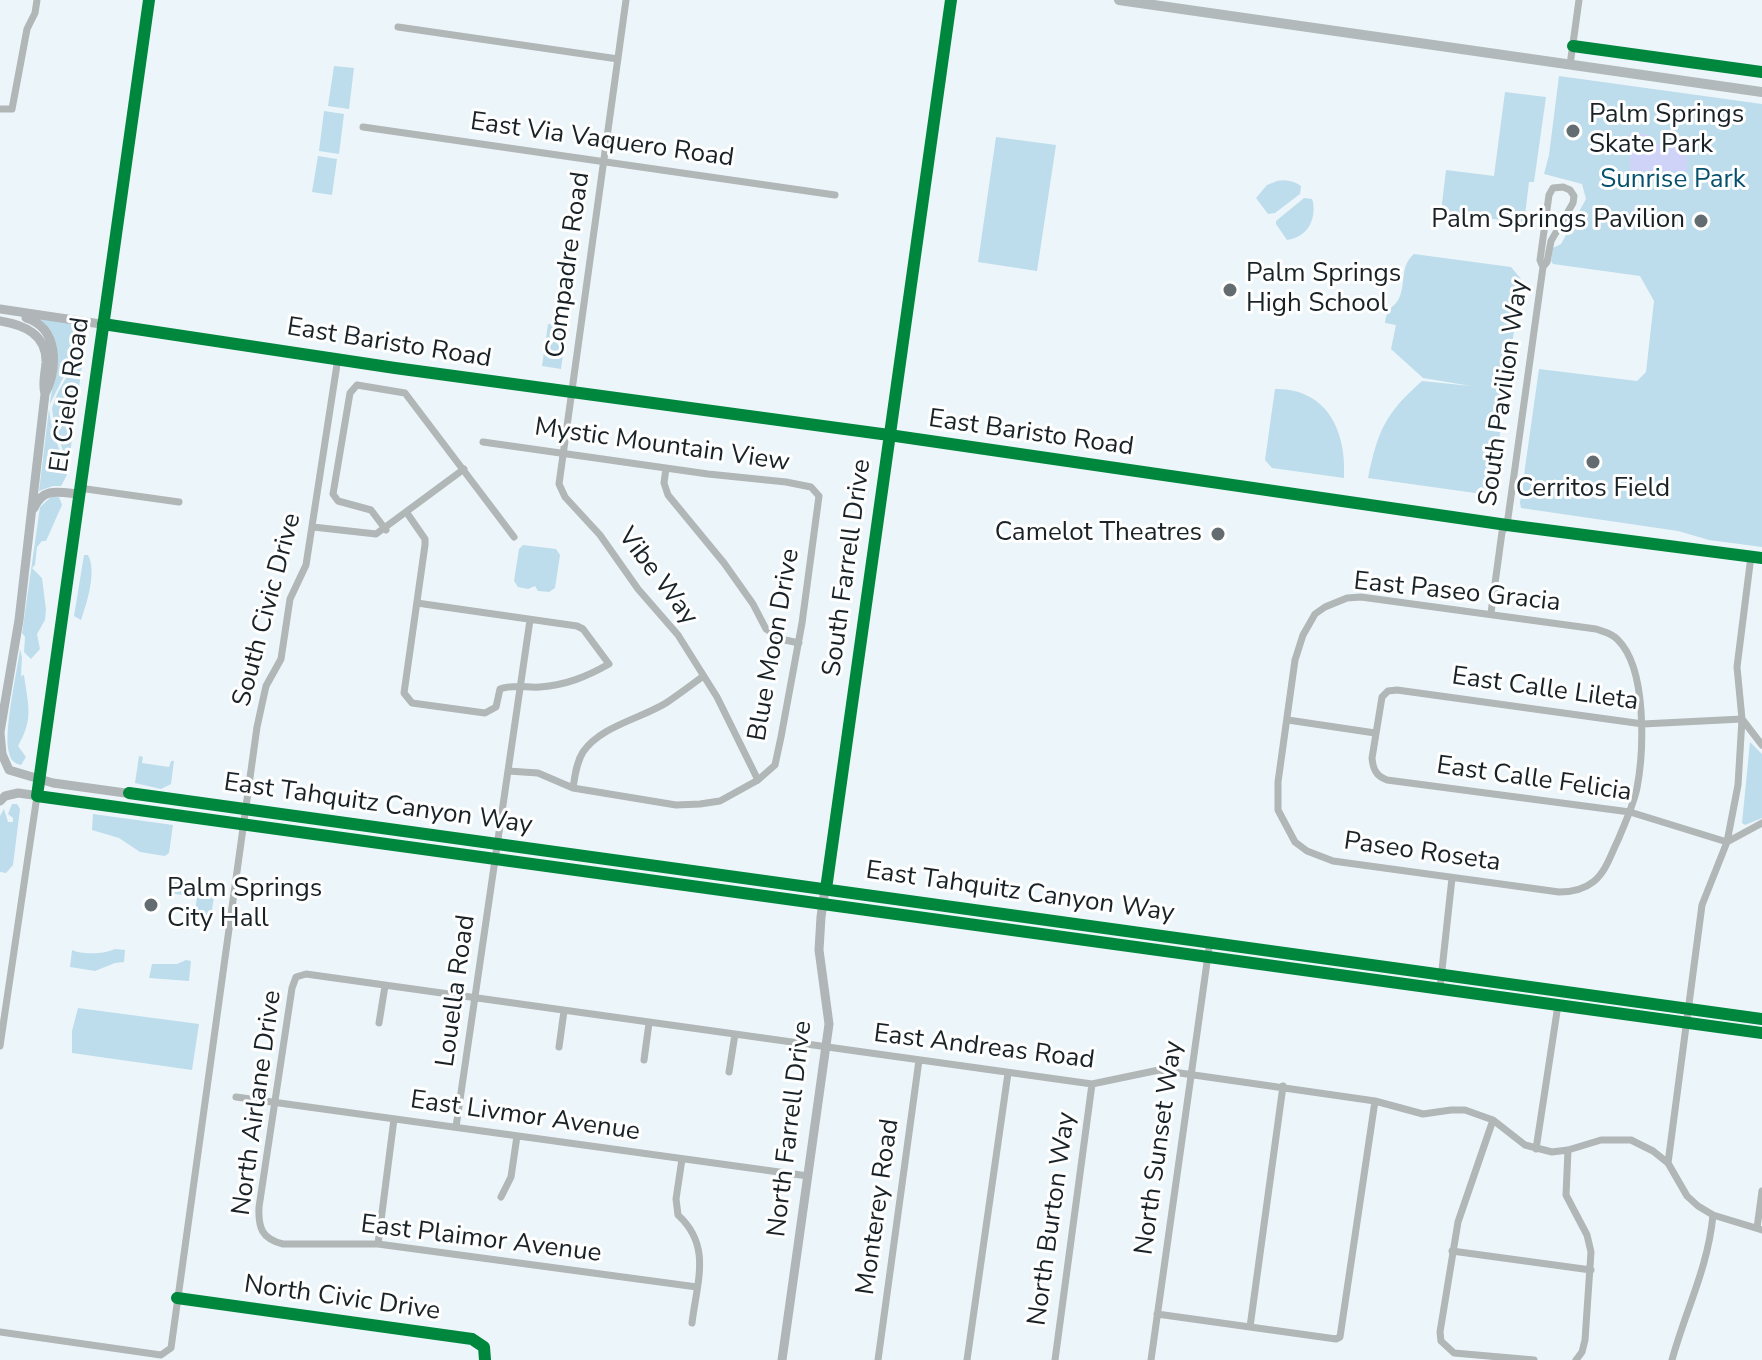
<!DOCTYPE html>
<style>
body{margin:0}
canvas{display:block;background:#ecf5f9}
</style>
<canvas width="1762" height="1360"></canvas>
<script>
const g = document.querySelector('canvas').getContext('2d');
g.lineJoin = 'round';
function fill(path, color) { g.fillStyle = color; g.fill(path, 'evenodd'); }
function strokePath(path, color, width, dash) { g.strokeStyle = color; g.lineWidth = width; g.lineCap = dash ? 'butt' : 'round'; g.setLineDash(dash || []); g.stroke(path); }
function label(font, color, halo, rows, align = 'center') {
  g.font = font + ' "Nunito Sans",sans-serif'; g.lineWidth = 6; g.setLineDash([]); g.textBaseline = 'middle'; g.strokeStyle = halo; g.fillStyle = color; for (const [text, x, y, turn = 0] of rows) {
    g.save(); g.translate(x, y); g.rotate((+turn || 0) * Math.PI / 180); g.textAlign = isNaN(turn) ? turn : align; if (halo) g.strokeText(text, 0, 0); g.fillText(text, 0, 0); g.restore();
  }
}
fill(new Path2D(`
 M334 66 354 68 349 109 328 106Z
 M1559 76 1762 104V547L1709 540 1678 531 1521 508 1520 503 1539 369 1637 381 1646 372 1654 301 1640 276 1553 264 1551 261 1553 248 1561 244 1586 199 1582 184 1544 174 1549 155Z
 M1505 92 1546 97 1534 182H1529L1524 223 1441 212 1446 170 1494 176Z
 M324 111 344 114 339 154 319 151Z
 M996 137 1056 145 1037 271 978 262Z
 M318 156 337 159 332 195 312 192Z
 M1277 181C1286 179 1294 181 1301 186L1300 194 1275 213 1268 214 1256 198 1267 185Z
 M1304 198 1312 199 1313 202C1316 221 1307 237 1287 240L1276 224V221Z
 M1414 254 1511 267 1521 279 1493 485 1482 494 1368 478C1378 430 1385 414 1422 381L1471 386 1423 378 1391 349 1396 325 1385 323C1387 305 1395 309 1400 296 1406 280 1400 266 1414 254Z
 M34 317 81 324 86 332 50 404C54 374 67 335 34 317Z
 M548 324 567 326 561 369 542 366Z
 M84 351 69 461H67L54 426 52 408 58 392 78 357Z
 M1275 389C1328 388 1347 433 1344 478L1272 468 1265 460Z
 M49 409 51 423 67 475 61 486H53L39 491Z
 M52 496 59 497 62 505 46 541H42L37 547 35 565 32 568 42 578 46 610 45 620 37 634 40 649 31 659 24 652 25 637 22 633 40 507Z
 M523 545 556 549 560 555 555 588 549 592 538 591 535 586 528 589 518 587 514 581 519 549Z
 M84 555H88C97 571 87 603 81 620L74 616Z
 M20 649 22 657 21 676 24 675C28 706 34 718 18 746L26 757 21 765C14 763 11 761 9 753 3 734 17 672 20 649Z
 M1750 742 1762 754V818L1745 825 1742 823Z
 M139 756 143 757 142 763 169 767 171 761H174L171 784 161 789 135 783Z
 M12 804H17L20 809 13 865 6 873 0 872V816L4 809 8 822H13V818L8 814Z
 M93 814 173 825 169 853 165 856 140 852 119 838 92 830Z
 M180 879 216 884 211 916 195 913 197 897 168 893 169 882H179Z
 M115 949 125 950 124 962 115 963 95 971 70 967 72 950C82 955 105 954 115 949Z
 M186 960 191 961 189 981 149 978 152 964H177Z
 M78 1008 199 1024 192 1070 72 1053V1031Z`), '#beddec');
fill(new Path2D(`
 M1630 134H1647V144H1687V171H1630Z`), '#cfd3f8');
strokePath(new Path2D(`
 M626 0 559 484 565 497 600 535 638 589 678 635 717 697 758 780
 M398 27 618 59
 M1573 46 1762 72
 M1570 65 1579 0
 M0 109H12L27 29 35 13 37 0
 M363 127 835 195
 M483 442 708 474 786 482 811 487 819 496 802 623 781 737 775 765 758 780 720 801 700 804 676 805 573 788 538 773 508 771
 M666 468 664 483 668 495 724 563 753 604 766 629 785 640 799 643
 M79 488 179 502
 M407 513 425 539V545L404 693 412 703 485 713 496 707 500 689C513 684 527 688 540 687 566 685 586 677 609 664L583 629 577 626 417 603
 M313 527 376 534 464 469
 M386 530 371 510 338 501 333 494 350 393 357 385 405 393 514 537
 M1361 597 1596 629C1604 632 1612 633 1618 640 1647 669 1644 750 1637 788 1633 806 1625 823 1618 840 1611 854 1606 872 1593 882 1583 890 1571 892 1559 892L1333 861 1307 851 1295 842 1278 810V782L1295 660 1303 635 1315 614 1325 607 1347 598Z
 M1491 613 1502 532 1507 525 1543 267 1547 262 1551 241 1573 203 1574 196 1570 190 1563 187 1553 188 1549 195 1540 260 1543 267
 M1288 720 1375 733
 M1762 745 1742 719 1643 724 1397 690 1388 691 1382 697 1372 758C1373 769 1376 776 1387 780L1630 812 1727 842 1762 823
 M573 788C575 776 576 763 583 752 601 726 640 719 666 703 678 695 690 686 702 677
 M1440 988 1452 878
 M379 1023 385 986
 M0 1046 37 796
 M559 1047 564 1011
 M644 1060 649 1023
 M729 1072 735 1034
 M236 1097 808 1176
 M1493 1120 1458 1222 1440 1332 1441 1341 1454 1353 1534 1360
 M456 1127 530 620
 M1536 1149 1558 1005
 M1568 1150 1566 1195 1587 1235 1591 1252 1585 1340 1582 1352 1576 1360
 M682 1159 676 1199 678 1215C712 1246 697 1281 692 1323
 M1668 1163 1702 905 1727 842 1738 785 1742 719 1737 667 1751 556
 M501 1197 511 1177 517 1136
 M1757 1228 1762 1191
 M378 1244 394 1119
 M1452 1251 1591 1270
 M697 1287 378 1244H283C262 1239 258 1228 259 1207L292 988 296 977 306 974 1092 1084 1159 1070 1375 1101 1423 1114 1451 1110H1465L1493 1120 1525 1145 1552 1152 1568 1150 1601 1140H1631L1653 1151 1668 1163 1687 1196 1698 1206 1713 1215 1762 1230
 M177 1298 472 1339 484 1347 485 1360
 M1157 1314 1336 1339 1340 1337 1375 1101
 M1250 1327 1283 1086
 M0 1332 161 1355 171 1348 257 727 266 686 281 659 290 599 306 565 338 358
 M878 1360 919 1060
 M967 1360 1008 1073
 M1055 1360 1092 1084
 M1151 1360 1210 941
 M1672 1360C1686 1309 1708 1268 1713 1215`), '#b1b6b7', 7);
strokePath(new Path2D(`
 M0 309 395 368 889 435 1507 525 1762 558
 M0 321C24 325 47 334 46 363 45 375 42 383 45 394
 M34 508C43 487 59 492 78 494
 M0 732 19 620 45 394C58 368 59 328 26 318
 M0 733 2 754 9 770 53 783 1762 1019
 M37 796 149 0
 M0 801 5 796 18 793 1762 1033
 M782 1360 829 1024 819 950 821 917 951 0`), '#b0b5b7', 9);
strokePath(new Path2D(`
 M1119 0 1762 92`), '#b1b9bb', 10);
strokePath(new Path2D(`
 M149 0 37 796 1762 1033
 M1573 46 1762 72
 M103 324 395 368 889 435 1507 525 1762 558
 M129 793 1762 1019
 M826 889 951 0
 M177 1298 472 1339 484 1347 485 1360`), '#00873e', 12);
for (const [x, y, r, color] of [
 [1573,131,8,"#636c70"],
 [1701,221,8,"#636c70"],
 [1230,290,8,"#636c70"],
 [1593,462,8,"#636c70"],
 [1218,534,8,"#636c70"],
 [151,905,8,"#636c70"]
]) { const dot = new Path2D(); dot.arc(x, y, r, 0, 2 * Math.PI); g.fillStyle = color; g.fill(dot); strokePath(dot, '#fff', 3); }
label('26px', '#192227', '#fff', [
 ["Palm Springs",1589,116],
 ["Skate Park",1589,146],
 ["Palm Springs Pavilion",1685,221,"right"],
 ["Palm Springs",1246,275],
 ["High School",1246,305],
 ["Cerritos Field",1593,490,"center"],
 ["Camelot Theatres",1202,534,"right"],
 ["Palm Springs",167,890],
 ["City Hall",167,920]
], 'left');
label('26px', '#192227', '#fff', [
 ["East Via Vaquero Road",602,141,8],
 ["Compadre Road",569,265,-82],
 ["East Baristo Road",389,344,9],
 ["South Pavilion Way",1505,393,-82],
 ["El Cielo Road",71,395,-82],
 ["East Baristo Road",1031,434,8],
 ["Mystic Mountain View",662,446,8],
 ["South Farrell Drive",848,568,-82],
 ["Vibe Way",657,577,53],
 ["East Paseo Gracia",1457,593,6],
 ["South Civic Drive",268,610,-75],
 ["Blue Moon Drive",775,645,-80],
 ["East Calle Lileta",1545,690,8],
 ["East Calle Felicia",1534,780,8],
 ["East Tahquitz Canyon Way",378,805,8],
 ["Paseo Roseta",1422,853,8],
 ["East Tahquitz Canyon Way",1020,893,8],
 ["Louella Road",457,991,-82],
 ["East Andreas Road",984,1048,7],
 ["North Airlane Drive",258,1103,-82],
 ["East Livmor Avenue",525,1117,8],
 ["North Farrell Drive",791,1129,-83],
 ["North Sunset Way",1160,1148,-82],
 ["Monterey Road",879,1207,-82],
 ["North Burton Way",1053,1219,-82],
 ["East Plaimor Avenue",481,1240,7],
 ["North Civic Drive",342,1299,8]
]);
label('26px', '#05516d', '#fff', [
 ["Sunrise Park",1673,181]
]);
</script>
